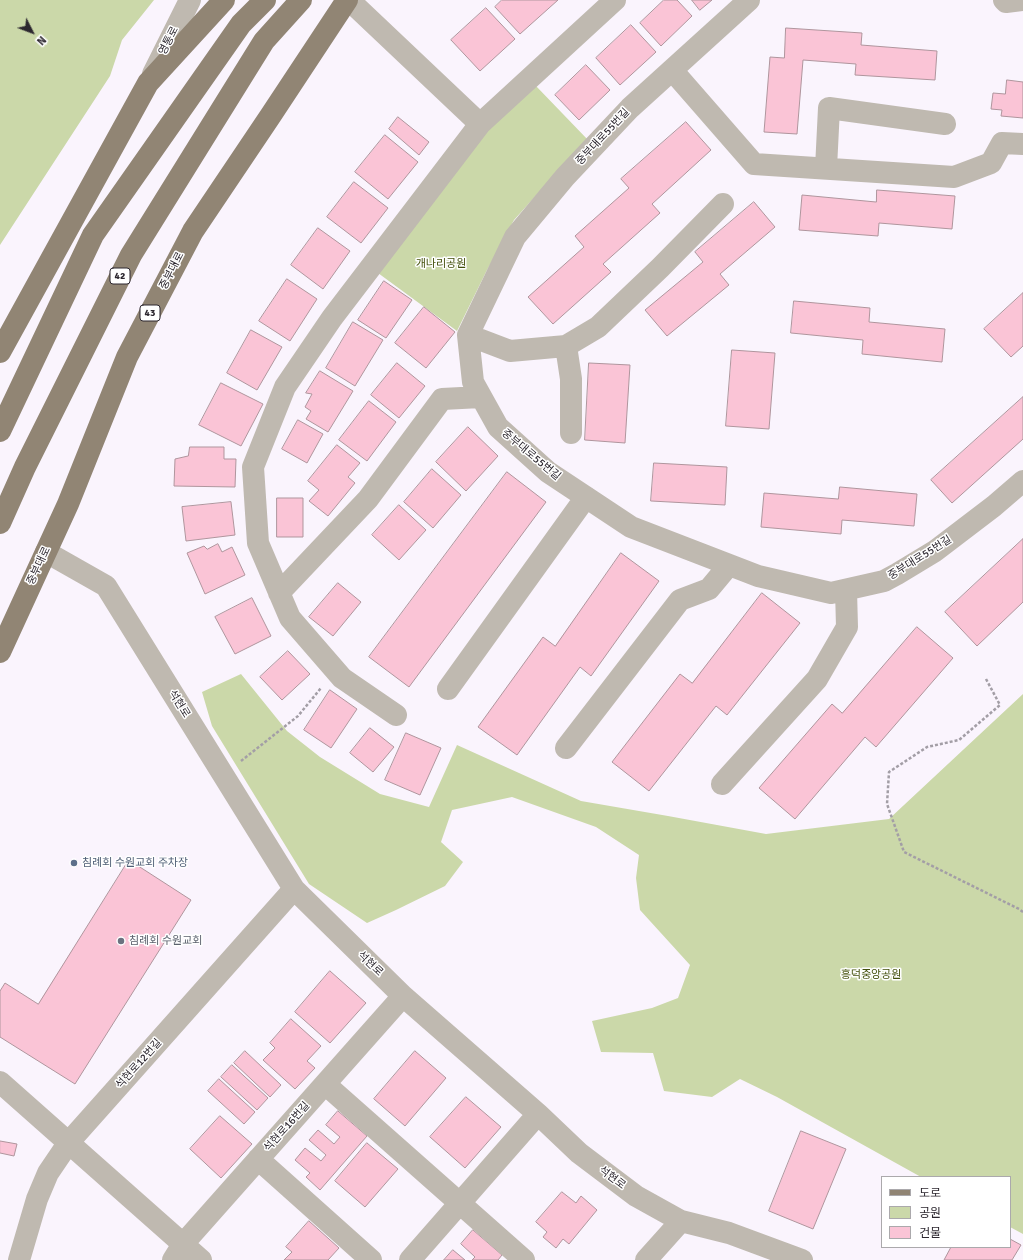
<!DOCTYPE html>
<meta charset="utf-8">
<style>
body{margin:0}
#map{position:relative;width:1023px;height:1260px;overflow:hidden;background:#faf4fd;font-family:Signika,"Noto Sans KR",sans-serif}
canvas{display:block}
.legend{position:absolute;left:881px;top:1176px;width:130px;height:72px;box-sizing:border-box;background:#fff;border:1px solid #aba9ac;margin:0;padding:5px 7px;list-style:none;font-size:12px;color:#2c272f}
.legend li{display:flex;align-items:center;gap:8px;height:20px}
.legend b{width:20px;border:1px solid #aba9ac}
.north{position:absolute;left:12px;top:12px;width:40px;height:40px;-webkit-text-stroke:3px #fff;paint-order:stroke;rotate:132deg;font-size:11px;font-weight:700;line-height:16px;text-align:center;color:#2c272f}
.north::after{content:'';display:block;margin:auto;width:14px;height:18px;background:#2c272f;clip-path:polygon(50% 0,100% 100%,50% 72%,0 100%)}
</style>
<div id="map">
<canvas width="1023" height="1260"></canvas>
<ul class="legend">
<li><b style="height:5px;background:#918574"></b>도로</li>
<li><b style="height:11px;background:#cbd8a9"></b>공원</li>
<li><b style="height:11px;background:#fac4d6"></b>건물</li>
</ul>
<div class="north">N</div>
</div>
<script>
const g = document.querySelector('canvas').getContext('2d');
g.lineJoin = 'round';
function fill(path, color) { g.fillStyle = color; g.fill(path, 'evenodd'); }
function strokePath(path, color, width, dash) { g.strokeStyle = color; g.lineWidth = width; g.lineCap = dash ? 'butt' : 'round'; g.setLineDash(dash || []); g.stroke(path); }
function label(font, color, halo, rows, align = 'center') {
  g.font = font + ' Signika,"Noto Sans KR",sans-serif'; g.lineWidth = 3; g.setLineDash([]); g.textBaseline = 'middle'; g.strokeStyle = halo; g.fillStyle = color; for (const [text, x, y, turn = 0] of rows) {
    g.save(); g.translate(x, y); g.rotate((+turn || 0) * Math.PI / 180); g.textAlign = isNaN(turn) ? turn : align; if (halo) g.strokeText(text, 0, 0); g.fillText(text, 0, 0); g.restore();
  }
}
fill(new Path2D(`
 M0 0H154L122 40 110 76 0 245Z
 M536 86 589 141 557 172 514 220 487 270 457 331 378 273 486 129Z
 M241 674 287 731 320 757 380 794 429 807 457 745 581 801 668 816 766 834 889 819 1023 694V1234L1010 1227V1177H921L777 1097 740 1079 712 1097 664 1091 653 1053 601 1052 592 1021 652 1008 678 998 690 965 640 910 636 878 639 855 596 827 512 797 452 810 441 842 463 862 445 886 396 910 367 923 309 884 212 726 202 692Z`), '#cbd8a9');
const building = new Path2D(`
 M502 0H558L520 34 495 7Z
 M664 0H677L692 16 661 46 640 23Z
 M692 0H712L700 10Z
 M486 8 515 39 480 71 451 40Z
 M631 25 656 52 620 85 596 58Z
 M786 28 862 33 861 45 937 51 935 80 855 75 856 64 803 60 797 134 764 132 770 57 784 58Z
 M586 65 610 90 579 120 555 95Z
 M1007 80 1023 82V118L1001 116 1002 110 991 109 993 93 1005 94Z
 M398 117 429 142 419 155 389 129Z
 M686 122 711 150 652 204 660 213 603 264 611 272 553 324 528 297 584 247 575 236 629 188 621 179Z
 M385 135 418 162 388 199 355 172Z
 M354 182 388 208 361 243 327 217Z
 M877 190 955 196 952 229 879 223 878 236 799 230 802 195 876 202Z
 M754 202 775 227 720 274 729 285 667 336 645 310 703 262 695 252Z
 M318 228 350 251 323 289 291 265Z
 M287 279 317 299 290 341 259 321Z
 M384 281 412 300 386 338 358 320Z
 M1023 293V346L1011 357 984 329Z
 M794 301 870 308 869 322 945 329 942 362 862 354 863 340 791 333Z
 M424 307 455 332 426 368 395 343Z
 M353 322 383 340 355 386 326 368Z
 M251 330 282 347 257 390 227 373Z
 M732 350 775 353 769 429 726 426Z
 M397 363 425 386 399 418 371 395Z
 M589 363 630 365 625 443 585 440Z
 M320 371 353 391 328 432 306 419 311 411 305 407 312 394 306 393Z
 M221 383 263 404 241 446 199 425Z
 M1023 397V439L952 503 931 480Z
 M369 401 396 422 367 461 339 440Z
 M298 420 323 434 307 463 282 449Z
 M468 427 498 456 466 491 436 462Z
 M337 445 360 463 348 477 355 483 328 516 309 501 319 490 308 481Z
 M190 447H224V459H236L235 487 174 486 175 459 188 456Z
 M654 463 727 467 725 505 651 501Z
 M432 469 461 495 433 528 404 502Z
 M507 472 546 502 409 687 369 657Z
 M840 487 917 494 914 526 842 520 841 534 761 527 764 493 838 499Z
 M277 498H303V537H277Z
 M231 502 235 535 186 541 182 507Z
 M399 505 426 530 399 560 372 535Z
 M1023 539V602L977 646 945 612Z
 M218 544 222 552 232 547 245 575 205 594 187 553 204 546 207 549Z
 M621 553 659 581 591 676 580 667 517 755 478 727 543 637 555 646Z
 M338 583 361 602 333 636 309 617Z
 M762 593 800 623 727 715 716 706 649 791 612 762 680 674 692 683Z
 M252 598 271 636 235 654 215 617Z
 M917 627 953 658 876 747 865 737 795 819 759 788 832 704 842 713Z
 M288 651 310 674 282 700 260 677Z
 M330 690 357 709 331 748 304 730Z
 M370 728 394 747 373 772 350 753Z
 M406 733 441 748 420 795 385 780Z
 M129 860 191 900 75 1084 0 1037V991L5 983 38 1004Z
 M330 971 366 1003 330 1043 295 1012Z
 M291 1019 321 1046 307 1061 315 1068 295 1089 263 1060 275 1048 270 1043Z
 M245 1051 281 1085 270 1097 234 1063Z
 M415 1051 446 1078 405 1126 374 1099Z
 M232 1065 268 1098 257 1110 221 1077Z
 M219 1079 255 1112 244 1124 208 1091Z
 M466 1097 501 1127 465 1168 430 1137Z
 M338 1111 367 1136 320 1190 306 1177 310 1173 295 1160 305 1148 321 1161 326 1155 309 1140 318 1130 334 1144 340 1137 326 1125Z
 M220 1116 252 1144 221 1178 190 1149Z
 M801 1131 846 1149 813 1229 769 1211Z
 M0 1141 17 1144 14 1156 0 1153Z
 M367 1143 398 1169 365 1207 335 1181Z
 M562 1192 576 1203 581 1196 597 1210 569 1244 563 1239 556 1248 543 1237 547 1232 536 1222Z
 M309 1221 339 1248 328 1260H284L292 1252 286 1247Z
 M473 1230 502 1255 498 1260H472L475 1257 461 1244Z
 M1010 1239 1021 1245 1012 1260H944L951 1247H1010Z
 M453 1250 465 1260H444Z`);
fill(building, '#fac4d6');
strokePath(building, '#af959d', 1);
strokePath(new Path2D(`
 M986 679 1000 705 959 740 927 747 889 772 887 804 904 852 1019 909 1023 912
 M241 761 298 716 321 688`), '#a39ea6', 2.5, [3, 2]);
strokePath(new Path2D(`
 M349 0 480 124
 M749 0 630 108 565 177 515 237 468 335 473 382 498 427 548 472 631 527 758 576 831 593 884 581 897 574 935 551 994 506 1023 481
 M1004 0 1006 2 1023 0
 M672 70 754 164 954 177 991 163 1002 143 1023 144
 M153 74 190 0
 M826 168 829 108 945 124
 M468 335 510 351 566 346 598 327 660 268 723 204
 M566 346 571 379V433
 M46 552 106 586 294 889 403 996 538 1114 579 1153 636 1196 681 1221 729 1233 802 1260
 M279 593 368 499 442 399 481 397
 M448 689 586 497
 M396 715 342 678 290 618 258 543 253 467 285 387 332 318 480 124 615 0
 M566 748 680 600 709 589 729 565
 M722 784 817 679 847 627 846 590
 M0 1082 201 1260
 M325 1084 524 1260
 M258 1159 371 1260
 M19 1260 37 1199 48 1173 69 1142 294 889
 M173 1260 183 1244 403 996
 M410 1260 538 1114
 M646 1260 681 1221`), '#bfb9b0', 22);
strokePath(new Path2D(`
 M0 352 148 83 224 0
 M0 431 93 235 241 24 265 0
 M0 523 25 467 131 255 264 41 301 0
 M0 652 68 504 127 357 193 231 271 115 347 0`), '#918574', 22);
for (const [x, y, r, color] of [
 [74,863,4,"#5c6f8a"],
 [121,941,4,"#6b7280"]
]) { const dot = new Path2D(); dot.arc(x, y, r, 0, 2 * Math.PI); g.fillStyle = color; g.fill(dot); strokePath(dot, '#fff', 1.5); }
for (const [x, y, w] of [
 [120,276,20],
 [150,313,20]
]) { const box = new Path2D(); box.roundRect(x - w / 2, y - 8, w, 16, 3); g.fillStyle = '#fff'; g.fill(box); strokePath(box, '#2c272f', 1); }
label('bold 10px', '#2c272f', null, [
 ["42",120,276],
 ["43",150,313]
]);
label('11px', '#2c272f', '#fff', [
 ["영통로",169,41,-63],
 ["중부대로55번길",603,137,-47],
 ["중부대로",172,271,-63],
 ["중부대로55번길",531,455,40],
 ["중부대로55번길",920,558,-32],
 ["중부대로",39,566,-65],
 ["석현로",179,704,58],
 ["석현로",370,964,44],
 ["석현로12번길",139,1064,-48],
 ["석현로16번길",287,1127,-48],
 ["석현로",612,1178,37]
]);
label('11px', '#43500b', '#fff', [
 ["개나리공원",441,264],
 ["흥덕중앙공원",871,975]
]);
label('11px', '#4e5e75', '#fff', [
 ["침례회 수원교회 주차장",82,863]
], 'left');
label('11px', '#5b616d', '#fff', [
 ["침례회 수원교회",129,941]
], 'left');
</script>
